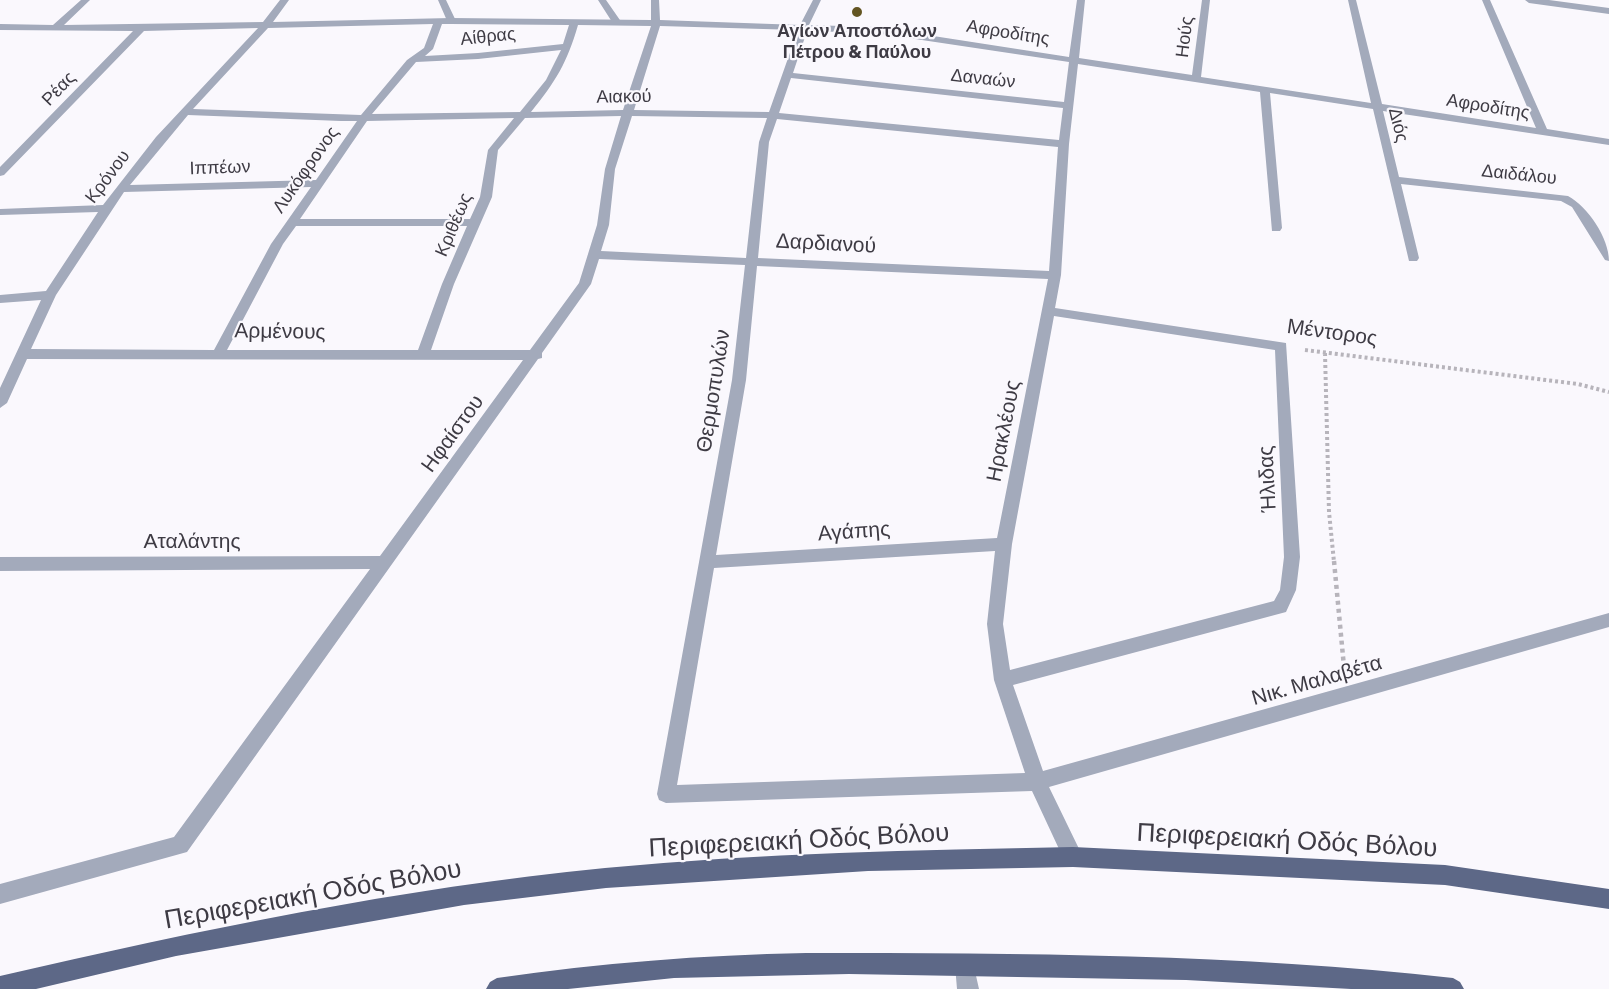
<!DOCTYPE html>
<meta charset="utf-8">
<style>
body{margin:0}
canvas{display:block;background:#faf8fd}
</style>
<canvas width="1609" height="989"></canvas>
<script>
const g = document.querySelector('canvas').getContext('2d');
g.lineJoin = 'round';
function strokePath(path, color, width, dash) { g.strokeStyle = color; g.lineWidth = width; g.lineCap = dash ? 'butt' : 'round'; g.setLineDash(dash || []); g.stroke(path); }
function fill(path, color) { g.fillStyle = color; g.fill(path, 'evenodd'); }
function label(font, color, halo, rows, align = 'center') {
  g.font = font + ' Rubik,sans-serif'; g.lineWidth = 4.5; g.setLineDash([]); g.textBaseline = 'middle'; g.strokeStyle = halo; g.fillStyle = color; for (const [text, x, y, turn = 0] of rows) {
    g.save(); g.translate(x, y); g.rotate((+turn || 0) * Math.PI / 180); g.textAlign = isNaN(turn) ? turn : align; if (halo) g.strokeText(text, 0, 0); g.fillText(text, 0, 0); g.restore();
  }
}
strokePath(new Path2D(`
 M1305 350 1578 384 1609 392
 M1325 353 1329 512 1334 562`), '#b7b4bb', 4, [3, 3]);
strokePath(new Path2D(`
 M1334 561 1344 667`), '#b7b4bb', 4.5, [4, 4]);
fill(new Path2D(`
 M438 0H446L456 21 454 23H448Z
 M598 0H606L622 23 620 25H614Z`), '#a3aabb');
fill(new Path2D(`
 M81 0H90L64 25 263 22 280 0H289L273 22 451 18 651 20V0H659L660 20 800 25 813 0H821L809 25 875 27 1069 57 1077 0H1085L1079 58 1192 75 1202 0H1210L1201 77 1371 103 1348 0H1356L1382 104 1536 128 1482 0H1490L1547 129 1609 139V145L1383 111 1399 177 1568 196C1588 207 1609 238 1609 261L1605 260 1572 207 1561 201 1401 184 1419 258 1417 261H1409L1373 109 1270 93 1282 228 1280 231H1272L1260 92 1078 64 1069 144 1061 275 1055 308 1286 343 1300 557 1296 590 1286 612 1013 685 1043 771 1609 613V627L1049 787 1083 857 1080 864 1073 867 1066 864 1032 791 666 803 659 800 657 794 732 380 745 265 599 259 591 284 542 353V358L538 359 187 852 0 904V884L174 837 370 569 0 571V557L380 556 523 360 27 359 7 403 0 408V388L41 300 0 303V295L46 291 98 212 0 215V209L103 205 156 137 258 28 144 31 4 175 0 176V167L133 31 0 30V24L53 25ZM433 24 424 48 407 60 361 115 193 109 268 28ZM442 24H451L569 25 563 44 478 53 425 56 433 49ZM578 25 651 26 623 110 531 112C556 81 567 63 578 25ZM660 26 798 30 769 112 634 110ZM807 31 875 33 1069 62 1064 102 793 73ZM561 50 546 80 520 112 372 114 416 62 478 59ZM791 78 1063 108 1059 140 779 113ZM188 115 341 121H357L316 180 130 185ZM621 116 605 169 597 225 579 283 530 350H431L454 284 492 197 498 150 525 118ZM632 116 767 118 759 142 746 258 601 251 609 225 615 169ZM514 118 488 150 480 197 470 219H300L367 121ZM777 119 1058 147 1049 271 758 258 769 142ZM311 187 271 244 214 350 31 349 56 295 124 192ZM296 226H467L442 284 418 350H227L283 244ZM757 266 1048 279 997 538 716 555 746 380ZM1054 316 1275 350 1284 557 1280 590 1274 601 1010 670 1003 624 1012 544ZM995 551 987 624 994 680 1025 773 677 785 714 568Z
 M1525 0H1549L1609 8V14L1529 3Z
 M965 955 972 958 979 989H957L955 965 958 958Z`), '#a3aabb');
fill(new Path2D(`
 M1073 847 1445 865 1609 889V909L1445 885 1073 867 868 871 606 888 464 905 176 956 36 989H0V976C199 930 401 888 605 868 761 853 917 850 1073 847Z
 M806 953C1021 953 1239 954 1453 978L1460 982 1464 989H1351L1186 980 849 974 674 978 568 989H486L490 982 497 978C600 963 702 955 806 953Z`), '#5d6887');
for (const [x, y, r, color] of [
 [857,12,6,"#635522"]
]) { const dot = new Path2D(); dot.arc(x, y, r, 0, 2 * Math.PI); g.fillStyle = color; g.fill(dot); strokePath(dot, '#faf8fd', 2); }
label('bold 18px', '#3e3b44', '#faf8fd', [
 ["Αγίων Αποστόλων",857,32],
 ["Πέτρου & Παύλου",857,53]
]);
label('18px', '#3e3b44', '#faf8fd', [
 ["Αφροδίτης",1008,33,9],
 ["Αίθρας",488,37,-6],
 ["Ηούς",1185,37,-83],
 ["Δαναών",983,79,6],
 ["Ρέας",59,89,-46],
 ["Αιακού",624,97,-1],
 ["Αφροδίτης",1488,107,9],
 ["Διός",1398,125,76],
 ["Ιππέων",220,168,-2],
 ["Λυκόφρoνος",306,170,-55],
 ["Δαιδάλου",1519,175,6],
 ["Κρόνου",108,177,-53],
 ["Κριθέως",454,225,-67]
]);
label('21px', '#3e3b44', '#faf8fd', [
 ["Δαρδιανού",826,244,3],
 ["Αρμένους",280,332,1],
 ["Μέντορος",1332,333,8],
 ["Θερμοπυλών",714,391,-81],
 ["Ηρακλέους",1004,431,-79],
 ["Ηφαίστου",453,434,-54],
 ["Ήλιδας",1268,479,-93],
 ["Αγάπης",854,532,-4],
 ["Αταλάντης",192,542],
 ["Νικ. Μαλαβέτα",1317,681,-16]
]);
label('26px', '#3e3b44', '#faf8fd', [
 ["Περιφερειακή Οδός Βόλου",799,841,-3],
 ["Περιφερειακή Οδός Βόλου",1287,841,3],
 ["Περιφερειακή Οδός Βόλου",313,895,-10]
]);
</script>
